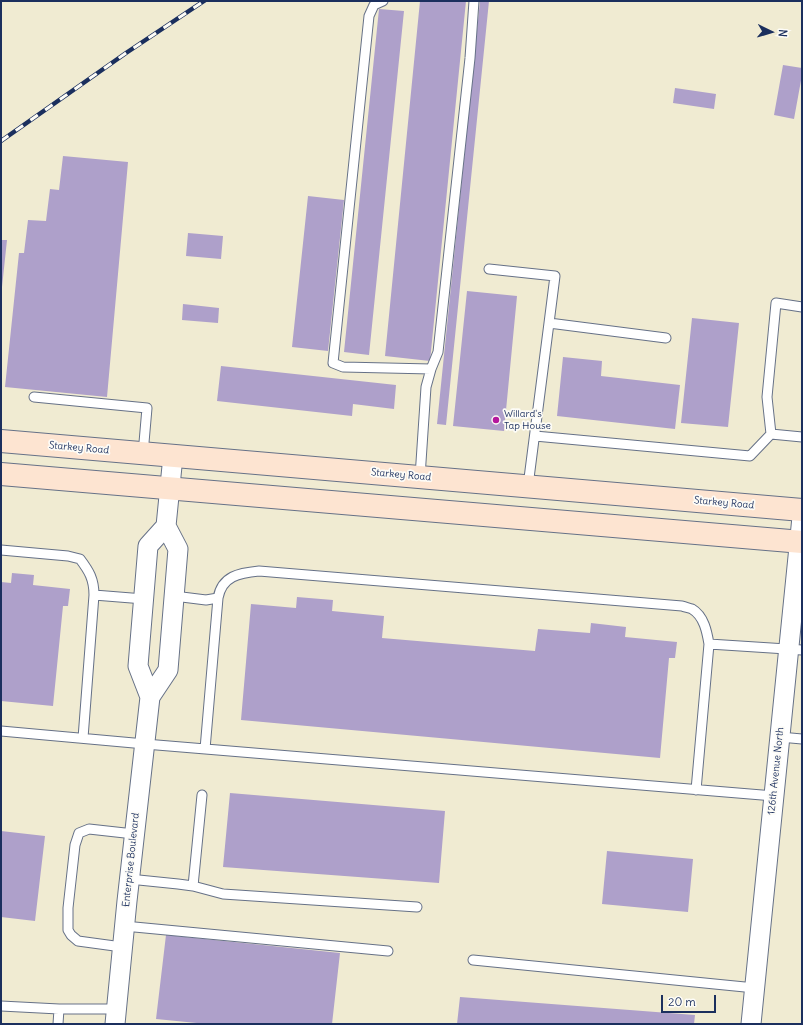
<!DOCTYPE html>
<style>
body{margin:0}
#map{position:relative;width:803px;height:1025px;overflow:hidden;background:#f0ebd2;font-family:Delius,sans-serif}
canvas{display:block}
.frame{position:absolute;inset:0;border:2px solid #1b2f5e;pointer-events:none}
.north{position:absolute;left:751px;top:12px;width:40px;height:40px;-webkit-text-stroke:3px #fdfcf7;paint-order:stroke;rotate:95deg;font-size:11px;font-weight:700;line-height:16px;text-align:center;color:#1b2f5e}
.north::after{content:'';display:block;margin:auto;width:14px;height:18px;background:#1b2f5e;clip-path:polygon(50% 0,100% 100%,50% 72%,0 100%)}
.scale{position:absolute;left:661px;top:995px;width:55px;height:18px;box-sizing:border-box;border:2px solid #1b2f5e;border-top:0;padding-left:5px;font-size:12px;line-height:14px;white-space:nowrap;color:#1b2f5e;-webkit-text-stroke:3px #fdfcf7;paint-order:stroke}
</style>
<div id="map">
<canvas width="803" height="1025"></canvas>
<div class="frame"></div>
<div class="north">N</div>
<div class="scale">20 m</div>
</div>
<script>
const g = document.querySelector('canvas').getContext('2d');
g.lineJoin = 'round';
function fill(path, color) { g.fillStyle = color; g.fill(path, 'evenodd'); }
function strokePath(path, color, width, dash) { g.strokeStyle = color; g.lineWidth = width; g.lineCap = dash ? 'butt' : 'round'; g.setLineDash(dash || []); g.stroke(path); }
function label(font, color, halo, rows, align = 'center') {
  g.font = font + ' Delius,sans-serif'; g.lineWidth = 3.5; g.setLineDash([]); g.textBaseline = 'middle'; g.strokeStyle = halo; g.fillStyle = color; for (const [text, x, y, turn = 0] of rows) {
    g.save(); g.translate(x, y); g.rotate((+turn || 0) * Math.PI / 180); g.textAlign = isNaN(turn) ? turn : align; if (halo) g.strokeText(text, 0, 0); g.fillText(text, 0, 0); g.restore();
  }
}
fill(new Path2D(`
 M420 1H466L430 361 385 356Z
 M480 1H489L446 425 437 424Z
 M379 9 404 11 369 355 344 352Z
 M783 65 802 68V75L794 119 774 115Z
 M675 88 716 94 714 109 673 103Z
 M63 156 128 162 107 397 5 387 19 253H24L28 220 46 221 50 189 59 190Z
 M308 196 344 200 328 351 292 347Z
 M188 233 223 236 221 259 186 256Z
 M1 240H7L2 287H1Z
 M467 291 517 296 504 431 453 426Z
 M183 304 219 308 218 323 182 320Z
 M692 318 739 323 728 427 681 423Z
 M563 357 602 361 601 376 680 385 675 429 557 416Z
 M221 366 396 385 394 409 353 404 352 416 217 401Z
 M12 573 34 575 33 585 70 589 68 606H63L53 706 1 701V582L11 583Z
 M297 597 333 600 332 611 384 616 382 638 535 651 538 629 590 633 591 623 626 627 625 637 677 642 675 658H669L660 758 241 720 251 604 296 608Z
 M230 793 445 811 439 883 223 867Z
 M1 831 45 836 35 921 1 917Z
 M607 851 693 859 688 912 602 904Z
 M166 935 340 953 332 1024H207L156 1019Z
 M460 997 695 1015 694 1024H457Z`), '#aea0ca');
const service = new Path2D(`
 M383 1 374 5 369 16 333 363 343 367 431 369
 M489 269 555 276 549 323
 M34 397 147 408 143 454
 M771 434 767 397 776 303 802 307
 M535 436 750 456 771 434 802 437
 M420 477 426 387 431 369 438 352 470 58 474 1
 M528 486 549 323 666 338
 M1 550 68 556 80 559C89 571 94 579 94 595L144 599
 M174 596 206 600 218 598C222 576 239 573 259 571L682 606C685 607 689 608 692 609 704 616 707 632 709 644L802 650
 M1 731 145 744 774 796
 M780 737 802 739
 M83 738 94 595
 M205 749 218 598
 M696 790 709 644
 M129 879 178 884 193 886 202 795
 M193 886 223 894 417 907
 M124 926 388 951
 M122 947 78 941 71 935 68 930V908L75 845 79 833 89 829 134 834
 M473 960 755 988
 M1 1006 59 1009
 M58 1024 59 1009H117`);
const minor = new Path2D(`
 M150 697 138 666 148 546 166 526
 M115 1024 127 901 150 697 168 670 178 549 166 526 173 456
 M751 1024 802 517`);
const secondary = new Path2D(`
 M1 441 802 510
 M1 474 802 542`);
strokePath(service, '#667187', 11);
strokePath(minor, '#667187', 21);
strokePath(secondary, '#667187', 24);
strokePath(service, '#fff', 9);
strokePath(minor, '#fff', 19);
strokePath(secondary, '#fde4d1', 22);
const rail = new Path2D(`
 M1 141 126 53 204 1`);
strokePath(rail, '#1b2f5e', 4.5);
strokePath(rail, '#fdfcf7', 3, [9]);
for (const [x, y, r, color] of [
 [496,420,4,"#b5179e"]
]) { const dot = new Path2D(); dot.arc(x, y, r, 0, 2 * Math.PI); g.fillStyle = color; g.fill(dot); strokePath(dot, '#fdfcf7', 1.5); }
label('10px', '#1b2f5e', '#fdfcf7', [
 ["Willard's",504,414],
 ["Tap House",504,426]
], 'left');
label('10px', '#1b2f5e', '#fdfcf7', [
 ["Starkey Road",79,448,5],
 ["Starkey Road",401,475,5],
 ["Starkey Road",724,503,5],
 ["126th Avenue North",776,771,-84],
 ["Enterprise Boulevard",131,860,-84]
]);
</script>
